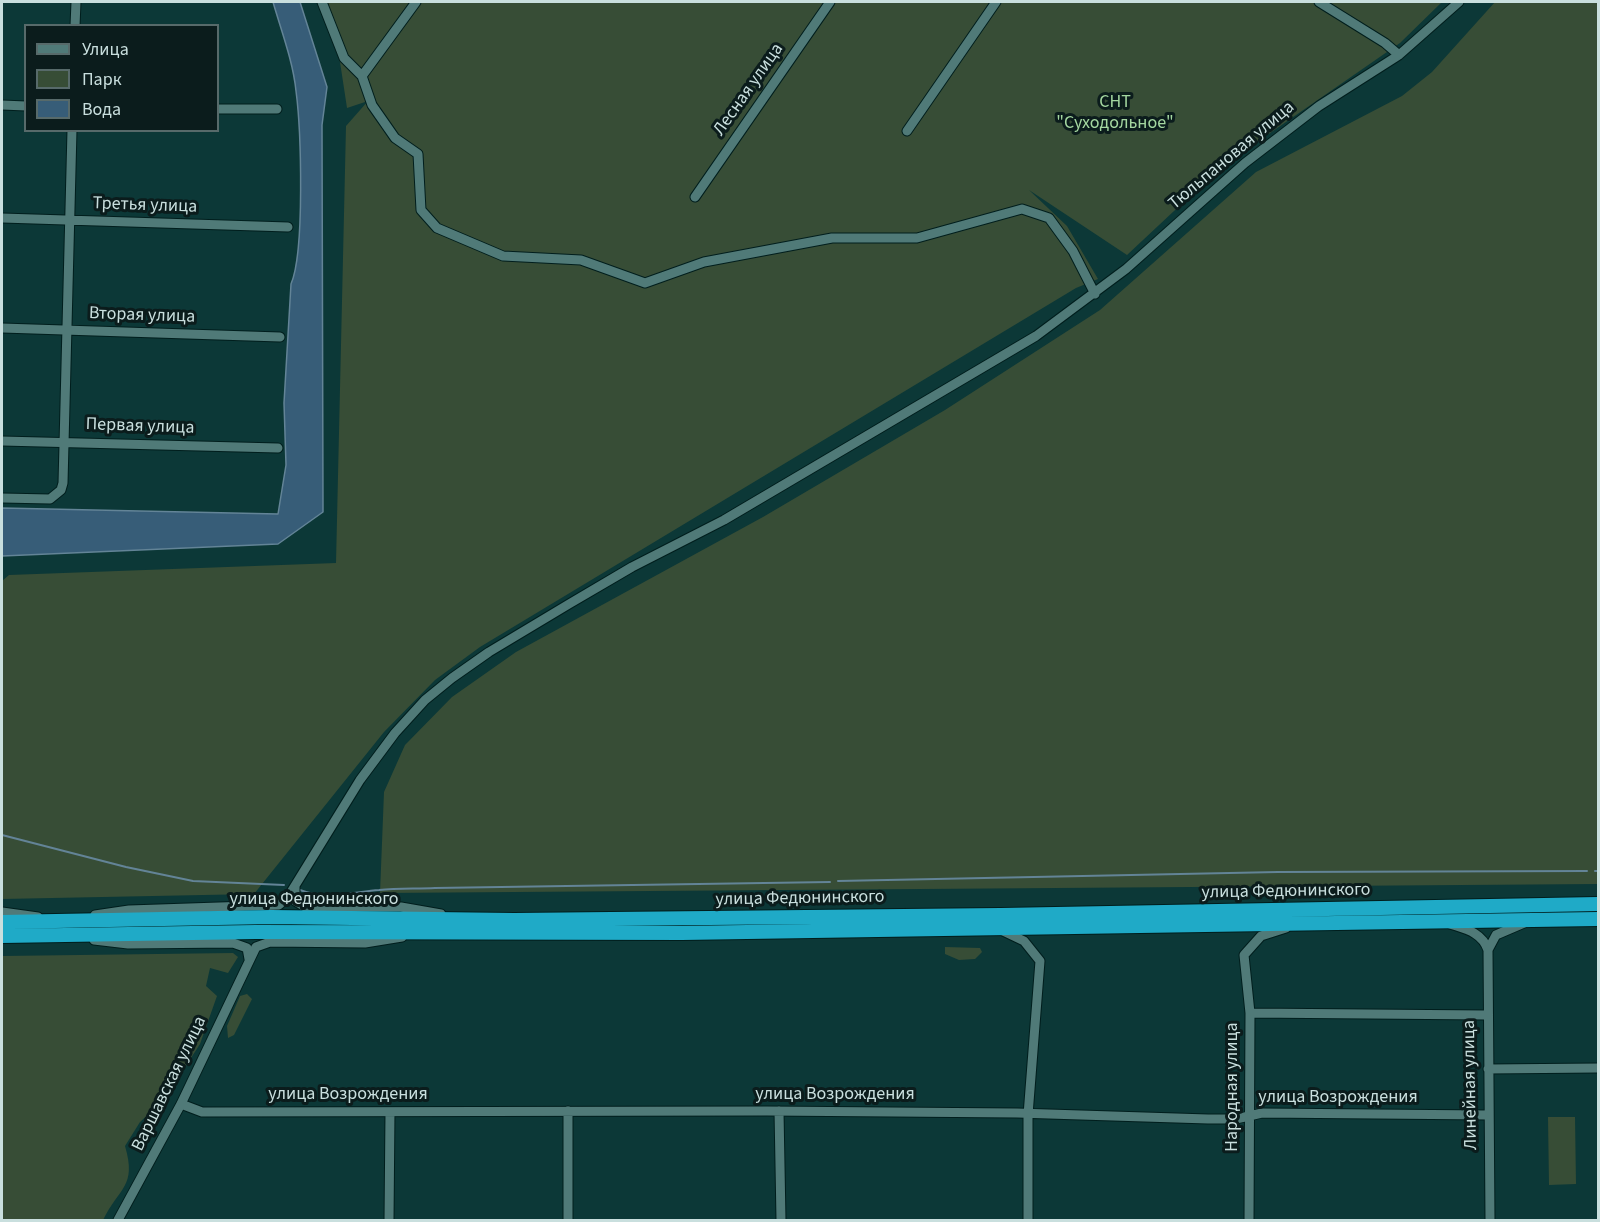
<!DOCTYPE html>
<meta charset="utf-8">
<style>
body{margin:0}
#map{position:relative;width:1600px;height:1222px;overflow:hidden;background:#0c3837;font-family:"Source Sans 3",sans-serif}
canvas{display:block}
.frame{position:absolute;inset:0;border:3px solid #c9dfde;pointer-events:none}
.legend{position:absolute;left:24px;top:24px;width:195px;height:108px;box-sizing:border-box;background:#0b1c1c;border:2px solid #576a6a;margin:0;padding:8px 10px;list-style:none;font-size:18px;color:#c9dfde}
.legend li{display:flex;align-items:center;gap:12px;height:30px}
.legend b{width:30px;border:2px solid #576a6a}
</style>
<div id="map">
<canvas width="1600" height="1222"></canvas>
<div class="frame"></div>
<ul class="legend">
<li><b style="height:8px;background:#507a78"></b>Улица</li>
<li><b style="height:16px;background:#374d36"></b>Парк</li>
<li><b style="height:16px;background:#375d78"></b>Вода</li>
</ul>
</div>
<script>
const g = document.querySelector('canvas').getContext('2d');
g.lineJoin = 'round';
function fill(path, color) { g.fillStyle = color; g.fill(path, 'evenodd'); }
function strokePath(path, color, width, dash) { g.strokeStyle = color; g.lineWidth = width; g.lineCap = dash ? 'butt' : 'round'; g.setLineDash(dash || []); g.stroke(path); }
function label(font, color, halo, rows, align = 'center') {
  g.font = font + ' "Source Sans 3",sans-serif'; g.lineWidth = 6; g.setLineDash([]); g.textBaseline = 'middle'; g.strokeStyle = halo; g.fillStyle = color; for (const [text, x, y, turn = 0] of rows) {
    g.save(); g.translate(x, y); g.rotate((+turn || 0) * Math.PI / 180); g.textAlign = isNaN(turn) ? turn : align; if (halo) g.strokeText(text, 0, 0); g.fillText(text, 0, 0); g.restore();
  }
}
fill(new Path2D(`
 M317 2H1442L1400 43 1221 167 1127 255 1029 190 1067 226 1098 279 1076 288 480 647 435 680 384 732 254 894 2 899V581L9 575 336 563 346 126 368 101 347 108 340 62Z
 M1495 2H1598V884L380 893 384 792 405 745 452 697 516 652 763 517 945 410 1100 310 1256 172 1402 96 1432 72Z
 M945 947 980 948 982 952 975 959 959 960 945 954Z
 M233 953 238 957 228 973 210 968 206 986 217 996 200 1044 164 1100 140 1122 125 1146C137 1187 119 1187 103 1220H2V956Z
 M247 994 252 999 234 1035 228 1038 227 1026 240 996Z
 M1548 1117H1575L1576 1184 1549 1185Z`), '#374d36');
const water = new Path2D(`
 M273 2H300L327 87 322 125 323 512 278 544 2 556V508L278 514 286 465 284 403 291 284C305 252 301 129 296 91 293 61 281 30 273 2Z`);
fill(water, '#375d78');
strokePath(water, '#638497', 1.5);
strokePath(new Path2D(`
 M2 835 126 867 193 881 284 885
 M1595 871H1598
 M838 881 1278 872 1587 871
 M300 890C325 900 353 892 379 890 398 888 417 889 435 888L830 882`), '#638497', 2);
const minor = new Path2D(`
 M322 2 344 58 362 76 372 105 395 138 418 154 421 210 437 228 503 256 581 260 645 283 704 262 832 238H917L1022 209 1049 218 1073 251 1095 294
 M1319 2 1385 43 1399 55
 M75 26 76 2
 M362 76 416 2
 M2 105 26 106
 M218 109H277
 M907 131 996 2
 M695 197 830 2
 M2 218 288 227
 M2 328 280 337
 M2 441 278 448
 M2 498 50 499 61 490 63 483 72 130
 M295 887V901L305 907H401L441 914
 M2 912 38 917
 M95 915 129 910 279 905 288 897 360 780 395 733 425 700 452 678 489 652 569 604 632 567 724 520 1036 336 1126 269 1245 163 1319 106 1399 55 1459 2
 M1450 924C1465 929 1482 932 1488 950
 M1003 931 1024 941 1040 961 1028 1115V1220
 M94 940 128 944 233 943 247 948 249 959
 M1250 1013 1487 1015
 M1488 1069 1598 1068
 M181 1104 202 1112 767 1111 1017 1113 1208 1119H1236L1262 1113 1488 1115
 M568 1111V1220
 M779 1111 781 1220
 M118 1220 181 1104 256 947 270 942 365 943 402 937
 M389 1220 390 1112
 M1249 1220 1250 1013 1244 955 1261 936 1286 928
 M1490 1220 1488 950 1496 935 1524 923`);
const highway = new Path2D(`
 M2 922 271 917 514 920 1001 915 1598 904
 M2 936 256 932 682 933 1598 919`);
strokePath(minor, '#001e1d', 11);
strokePath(highway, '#001e1d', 16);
strokePath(minor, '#507a78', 9);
strokePath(highway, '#1faac7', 14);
label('18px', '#c9dfde', '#0b1c1c', [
 ["Лесная улица",749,90,-55],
 ["Тюльпановая улица",1232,156,-40],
 ["Третья улица",145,206,2],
 ["Вторая улица",142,316,2],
 ["Первая улица",140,427,2],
 ["улица Федюнинского",1286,892,-1],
 ["улица Федюнинского",800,899,-1],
 ["улица Федюнинского",314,900],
 ["Варшавская улица",170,1084,-64],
 ["Линейная улица",1471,1085,-91],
 ["Народная улица",1233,1087,-90],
 ["улица Возрождения",348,1095],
 ["улица Возрождения",835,1095],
 ["улица Возрождения",1338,1098]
]);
label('18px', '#a4d7a0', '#0b1c1c', [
 ["СНТ",1115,103],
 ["\"Суходольное\"",1115,124]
]);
</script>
